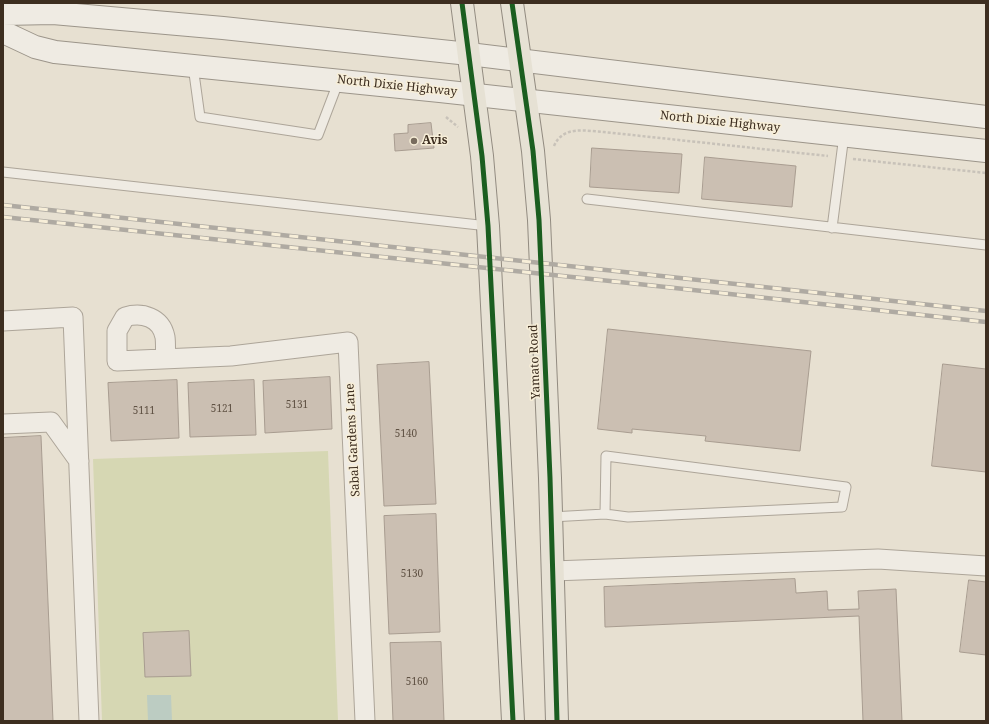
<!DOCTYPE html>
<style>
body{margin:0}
#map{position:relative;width:989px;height:724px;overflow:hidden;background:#e7e0d1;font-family:"Noto Serif",serif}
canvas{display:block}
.frame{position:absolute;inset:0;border:4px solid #3d2e20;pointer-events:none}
</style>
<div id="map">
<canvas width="989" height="724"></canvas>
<div class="frame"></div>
</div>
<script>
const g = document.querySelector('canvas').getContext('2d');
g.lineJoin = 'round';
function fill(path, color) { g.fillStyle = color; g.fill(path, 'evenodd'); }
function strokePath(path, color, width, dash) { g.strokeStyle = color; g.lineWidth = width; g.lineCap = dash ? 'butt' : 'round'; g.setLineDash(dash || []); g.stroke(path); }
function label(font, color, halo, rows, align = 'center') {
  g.font = font + ' "Noto Serif",serif'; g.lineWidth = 3; g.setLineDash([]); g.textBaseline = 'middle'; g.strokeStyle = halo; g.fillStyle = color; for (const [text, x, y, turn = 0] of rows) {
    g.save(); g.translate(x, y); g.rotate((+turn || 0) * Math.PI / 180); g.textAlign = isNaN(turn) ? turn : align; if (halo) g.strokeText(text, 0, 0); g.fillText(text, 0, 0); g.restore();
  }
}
fill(new Path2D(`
 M328 451 338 721H102L93 459Z`), '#d6d7b3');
fill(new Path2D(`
 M147 695H171L172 721H148Z`), '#bcccc2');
const building = new Path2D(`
 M431 123 434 148 395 151 394 134 408 133V125Z
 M592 148 682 154 679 193 590 187Z
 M705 157 796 166 792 207 702 199Z
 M608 329 811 351 800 451 705 441 706 436 632 429V433L598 429Z
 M429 362 436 504 384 506 377 365Z
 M943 364 986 369V472L932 466Z
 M330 377 332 429 265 433 263 381Z
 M177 380 179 438 111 441 108 383Z
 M254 380 256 435 190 437 188 383Z
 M41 436 53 721H3V438Z
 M436 514 440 632 389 634 384 516Z
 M795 579 796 593 827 591 828 610 859 609 858 591 896 589 902 721H863L859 616 605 627 604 587Z
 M969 580 986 582V655L960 652Z
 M189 631 191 676 145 677 143 633Z
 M441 642 444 721H393L390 643Z`);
fill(building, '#cbbfb2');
strokePath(building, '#a89c90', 1);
const lane = new Path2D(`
 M193 66 200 117 318 135 339 80
 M3 172 488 226
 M587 199 986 245
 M832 228 844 135
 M551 517 605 514 628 517 842 507 846 487 606 456 605 514`);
const street = new Path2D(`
 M3 321 73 317 89 721
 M166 359C165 352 166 344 165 337 161 317 142 312 125 317L117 331V361L231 356 348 342 365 721
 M3 424 51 422 79 461
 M553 571 878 559 986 566`);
const secondary = new Path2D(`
 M3 14 53 13 223 28 469 54 986 117
 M3 32 35 47 55 52 440 91 986 151`);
const primary = new Path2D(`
 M462 3 482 156 488 226 513 721
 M512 3 533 151 539 220 550 478 557 721`);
strokePath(lane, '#ada599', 11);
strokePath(street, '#ada599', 21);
strokePath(secondary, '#9c958a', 24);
strokePath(primary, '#928b80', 24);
strokePath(new Path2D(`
 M446 117 458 127
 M554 146C563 125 586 131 604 132L828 156
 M853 159 986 173`), '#c8c2b9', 2.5, [3, 2]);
strokePath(lane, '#efebe3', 9);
strokePath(street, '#efebe3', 19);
strokePath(secondary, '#efebe3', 22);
strokePath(primary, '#e6e1d4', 22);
const rail = new Path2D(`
 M3 205 986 311
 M3 217 629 283 986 322`);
strokePath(rail, '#afaaa2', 4.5);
strokePath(rail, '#f7eed8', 3, [9]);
strokePath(new Path2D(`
 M462 3 482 156 488 226 513 721
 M512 3 533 151 539 220 550 478 557 721`), '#1b5e20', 5);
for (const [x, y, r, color] of [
 [414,141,4,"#786c5e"]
]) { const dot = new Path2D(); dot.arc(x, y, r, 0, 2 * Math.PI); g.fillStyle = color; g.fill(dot); strokePath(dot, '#f7eed8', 1.5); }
label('10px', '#605244', null, [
 ["5131",297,405],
 ["5121",222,409],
 ["5111",144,411],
 ["5140",406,434],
 ["5130",412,574],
 ["5160",417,682]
]);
label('12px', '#3d2e20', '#f7eed8', [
 ["North Dixie Highway",397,86,6],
 ["North Dixie Highway",720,122,6],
 ["Yamato Road",535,362,-92],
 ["Sabal Gardens Lane",353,440,-93]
]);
label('bold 12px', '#3d2e20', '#f7eed8', [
 ["Avis",422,141]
], 'left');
</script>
